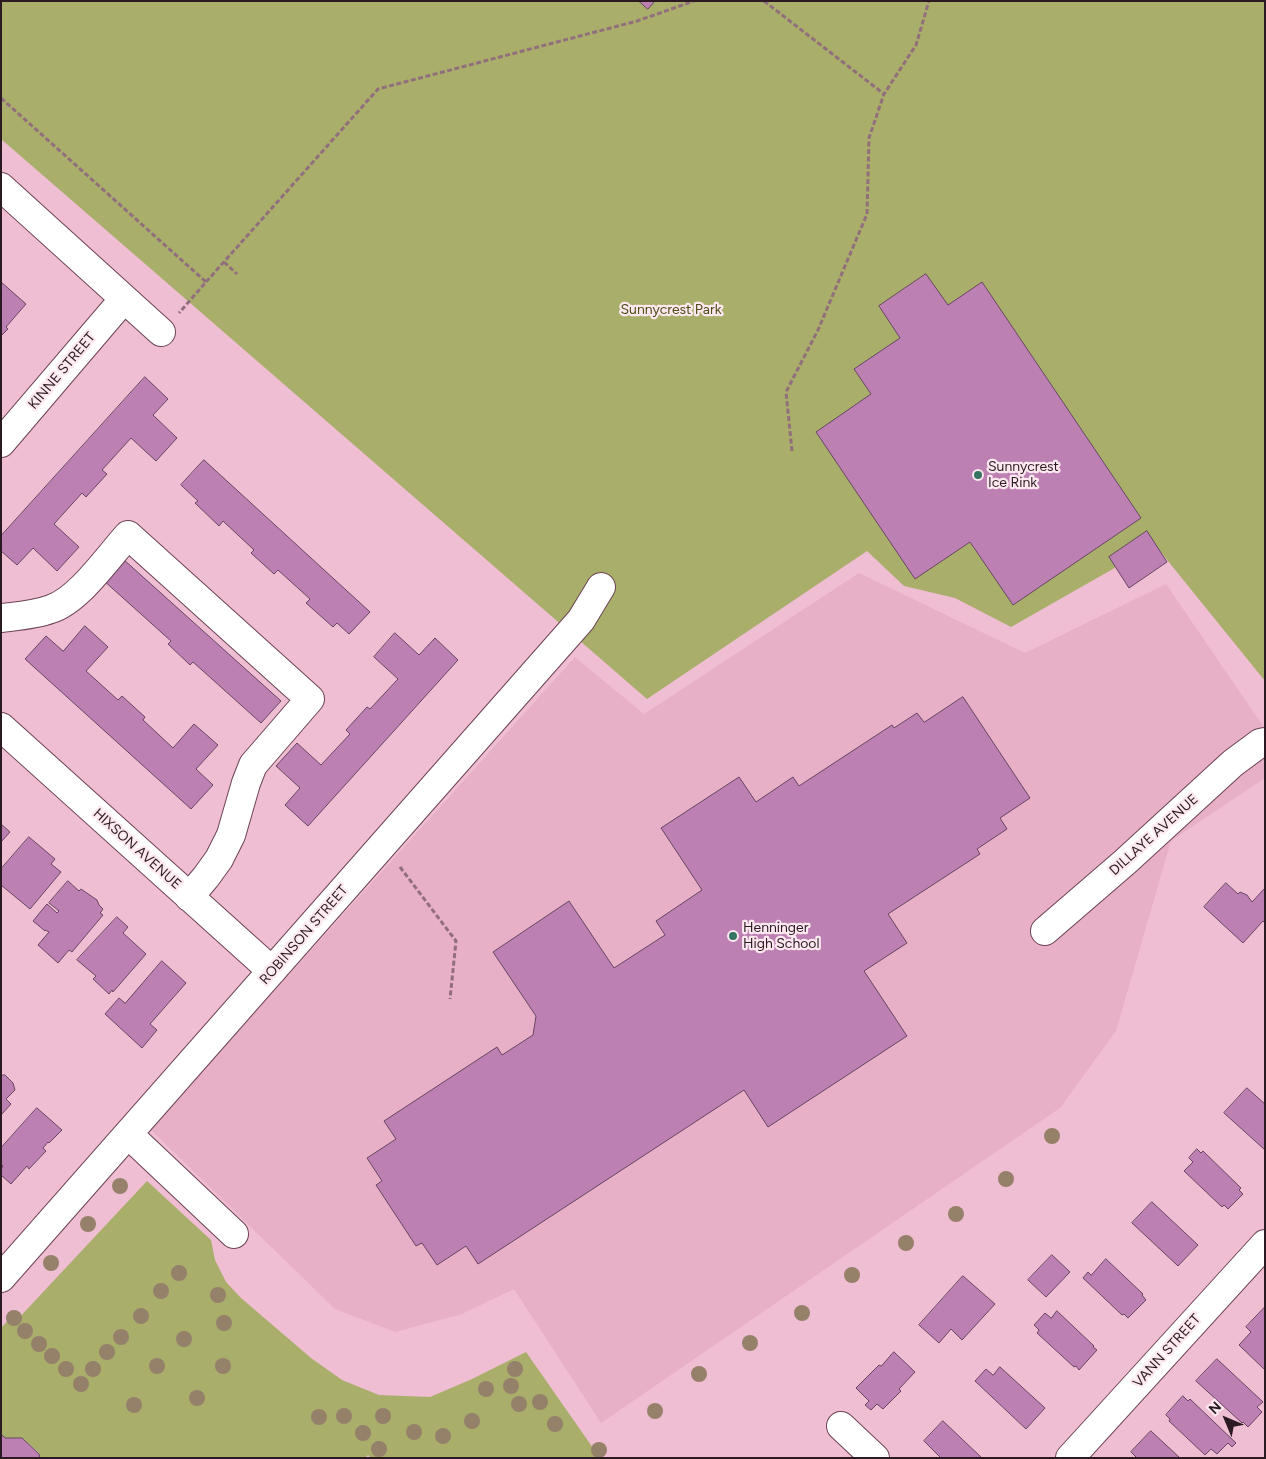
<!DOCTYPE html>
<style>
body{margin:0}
#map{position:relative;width:1266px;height:1459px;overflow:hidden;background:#efbed2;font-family:Figtree,sans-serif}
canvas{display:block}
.frame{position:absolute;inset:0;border:2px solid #2b1a22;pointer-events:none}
.north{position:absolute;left:1201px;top:1394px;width:50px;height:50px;-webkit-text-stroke:4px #fde8f0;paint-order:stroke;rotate:315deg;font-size:14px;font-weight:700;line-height:20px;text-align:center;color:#2b1a22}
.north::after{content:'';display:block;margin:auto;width:18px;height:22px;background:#2b1a22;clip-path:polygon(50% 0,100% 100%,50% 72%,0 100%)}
</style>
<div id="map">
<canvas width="1266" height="1459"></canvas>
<div class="frame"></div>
<div class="north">N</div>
</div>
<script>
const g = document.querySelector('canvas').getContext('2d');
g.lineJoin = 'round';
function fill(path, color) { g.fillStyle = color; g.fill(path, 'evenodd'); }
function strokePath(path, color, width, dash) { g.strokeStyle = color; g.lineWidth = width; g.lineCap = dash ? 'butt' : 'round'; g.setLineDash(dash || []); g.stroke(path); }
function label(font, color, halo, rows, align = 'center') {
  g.font = font + ' Figtree,sans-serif'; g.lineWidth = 4.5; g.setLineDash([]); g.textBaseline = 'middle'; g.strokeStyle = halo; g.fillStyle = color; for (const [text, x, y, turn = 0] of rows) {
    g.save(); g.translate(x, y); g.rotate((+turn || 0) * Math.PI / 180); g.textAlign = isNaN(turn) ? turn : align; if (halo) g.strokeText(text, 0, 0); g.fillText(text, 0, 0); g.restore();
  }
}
fill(new Path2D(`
 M859 573 1025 653 1166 584 1265 729V778L1171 841 1116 1031 1060 1108 601 1423 514 1289 462 1314 395 1332 335 1309 150 1129 575 657 644 714Z`), '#e8b0c7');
fill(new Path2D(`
 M1 1H1265V681L1155 545 1011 627 955 598 904 586 867 551 647 699 1 139Z
 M147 1181 211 1240 215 1260 226 1282 241 1298 311 1358 342 1380 379 1395 430 1397 472 1379 526 1352 600 1458H371L368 1455 365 1458H40L39 1453 22 1438H5L1 1434V1328L10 1318 16 1321Z`), '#a9ae6b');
const building = new Path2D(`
 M639 1H655L648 9Z
 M926 274 948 305 982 282 1141 518 1013 605 970 542 915 579 816 432 871 394 854 369 900 338 879 306Z
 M1 282 26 304 6 327 8 329 1 336Z
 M145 377 168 399 153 415 177 438 156 461 131 438 102 470 107 474 86 497 82 493 54 524 79 547 57 571 33 548 17 565 1 551V536Z
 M204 460 370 612 349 634 337 623 333 627 306 603 310 599 278 570 274 574 251 553 254 550 223 521 219 526 195 503 198 501 181 485Z
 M1147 531 1167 562 1129 588 1109 557Z
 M123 559 281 701 261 723 193 662 190 665 168 644 171 641 103 580Z
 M85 626 108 647 86 671 118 700 122 696 145 717 143 720 173 748 194 724 218 745 196 769 213 785 191 809 25 659 46 636 63 651Z
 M395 633 419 655 435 638 458 660 308 826 285 805 300 788 276 766 297 743 321 765 350 734 346 730 367 707 370 709 398 679 374 657Z
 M963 697 1030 798 1000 818 1007 829 977 849 980 854 888 914 907 943 864 971 907 1036 768 1127 744 1090 478 1264 466 1246 437 1265 422 1243 416 1246 376 1185 382 1181 367 1158 396 1139 384 1121 497 1047 502 1055 533 1035 536 1016 493 952 569 901 614 968 665 935 656 921 702 890 661 828 739 777 756 802 793 777 799 786 892 725 894 728 917 713 924 722Z
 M1 824 10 832 1 842Z
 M29 837 55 859 51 864 61 872 30 909 1 885V869Z
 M68 881 79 891 81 889 97 900 99 905 103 909 100 913 103 915 72 952 69 950 58 963 38 945 49 932 45 930V931L33 921 47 904 57 913 59 911 49 903Z
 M1226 883 1238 894 1240 892 1247 895 1252 902 1265 888V923L1263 921 1243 943 1204 907Z
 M117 917 128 927 123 933 146 954 113 992 112 990 109 994 93 979 96 976 77 960Z
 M162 961 186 983 150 1024 157 1030 142 1048 105 1014 119 998 125 1003Z
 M5 1075 13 1083 15 1090 6 1099 11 1104 1 1115V1076Z
 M1247 1088 1265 1104V1150L1224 1113Z
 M37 1108 62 1130 49 1143 48 1142 43 1148 46 1151 29 1169 27 1166 11 1184 1 1175V1169L3 1166 1 1164V1148Z
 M1197 1149 1201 1153 1203 1151 1241 1188 1239 1190 1243 1194 1228 1209 1224 1205 1222 1207 1184 1171 1193 1162 1189 1158Z
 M1152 1202 1198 1245 1178 1266 1132 1223Z
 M1052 1255 1070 1272 1046 1297 1028 1280Z
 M1106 1259 1143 1294 1142 1295 1146 1300 1128 1318 1124 1314 1122 1315 1083 1278 1088 1272 1091 1275Z
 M963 1276 995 1304 962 1340 951 1329 939 1343 919 1325Z
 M1265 1307V1370L1239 1345 1251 1332 1246 1327Z
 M1057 1311 1094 1346 1093 1347 1097 1350 1079 1370 1076 1366 1074 1367 1037 1333 1039 1330 1034 1325 1045 1313 1051 1318Z
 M894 1352 915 1372 899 1389 901 1391 883 1409 877 1404 871 1410 865 1405 869 1401 856 1388 879 1365 881 1366Z
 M1217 1359 1263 1402 1257 1407 1262 1412 1248 1427 1243 1422 1242 1423 1196 1381Z
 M1000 1367 1045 1408 1026 1429 975 1381 986 1369 993 1375Z
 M1183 1396 1188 1401 1190 1399 1236 1443 1232 1447 1228 1443 1217 1454 1211 1449 1205 1455 1169 1421 1170 1419 1166 1415Z
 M943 1421 982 1458H941L924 1441Z
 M1151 1431 1180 1458H1137L1131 1452Z
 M1 1434 5 1438H22L39 1454 40 1458H1Z`);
fill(building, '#bc80b3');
strokePath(building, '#674662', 1);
const minor = new Path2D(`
 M1 187 161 332
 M1 443 123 300
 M1 618C18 616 35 615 51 609 79 600 108 557 128 535L310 699 253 765 246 783 231 835 219 859 206 877 189 897
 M1 727 272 971
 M1045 931 1125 862 1233 763 1260 743 1265 742
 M128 1134 234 1234
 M1 1278 581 620 601 587
 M841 1426 875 1458
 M1070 1458 1265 1244`);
strokePath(minor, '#6c4355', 30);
strokePath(new Path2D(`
 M764 1 884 94
 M1 98 206 282 179 313
 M224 262 237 274
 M206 282 378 89 637 21 694 1
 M792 451 786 392 818 330 867 214 869 138 884 94 916 45 929 1
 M400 867 456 941 450 999`), '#916f7d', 3, [5, 2.5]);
strokePath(minor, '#fff', 28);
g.fillStyle = '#95806a';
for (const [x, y] of [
 [1052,1136],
 [1006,1179],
 [120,1186],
 [956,1214],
 [88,1224],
 [906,1243],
 [51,1263],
 [179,1273],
 [852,1275],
 [161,1291],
 [218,1295],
 [802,1313],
 [141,1316],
 [14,1318],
 [224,1323],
 [25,1331],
 [121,1337],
 [184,1339],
 [750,1343],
 [39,1344],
 [107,1352],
 [52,1356],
 [157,1366],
 [223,1366],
 [66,1369],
 [93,1369],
 [515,1369],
 [699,1374],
 [81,1384],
 [511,1386],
 [486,1389],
 [197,1398],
 [540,1402],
 [519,1404],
 [134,1405],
 [655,1411],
 [344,1416],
 [383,1416],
 [319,1417],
 [472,1421],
 [555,1424],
 [414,1432],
 [363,1433],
 [443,1436],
 [379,1449],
 [599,1450]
]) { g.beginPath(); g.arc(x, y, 8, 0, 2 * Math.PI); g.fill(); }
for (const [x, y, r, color] of [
 [978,475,5,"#357462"],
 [733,936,5,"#357462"]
]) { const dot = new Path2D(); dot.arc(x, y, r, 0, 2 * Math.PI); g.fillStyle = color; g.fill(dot); strokePath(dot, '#fde8f0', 2); }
label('14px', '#4b4e15', '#fde8f0', [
 ["Sunnycrest Park",671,310]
]);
label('14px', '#2b1a22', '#fde8f0', [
 ["KINNE STREET",62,371,-50],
 ["DILLAYE AVENUE",1154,835,-42],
 ["HIXSON AVENUE",137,849,42],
 ["ROBINSON STREET",304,935,-49],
 ["VANN STREET",1167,1351,-48]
]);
label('14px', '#2b1a22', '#fde8f0', [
 ["Sunnycrest",988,467],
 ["Ice Rink",988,483],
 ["Henninger",743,928],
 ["High School",743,944]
], 'left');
</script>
